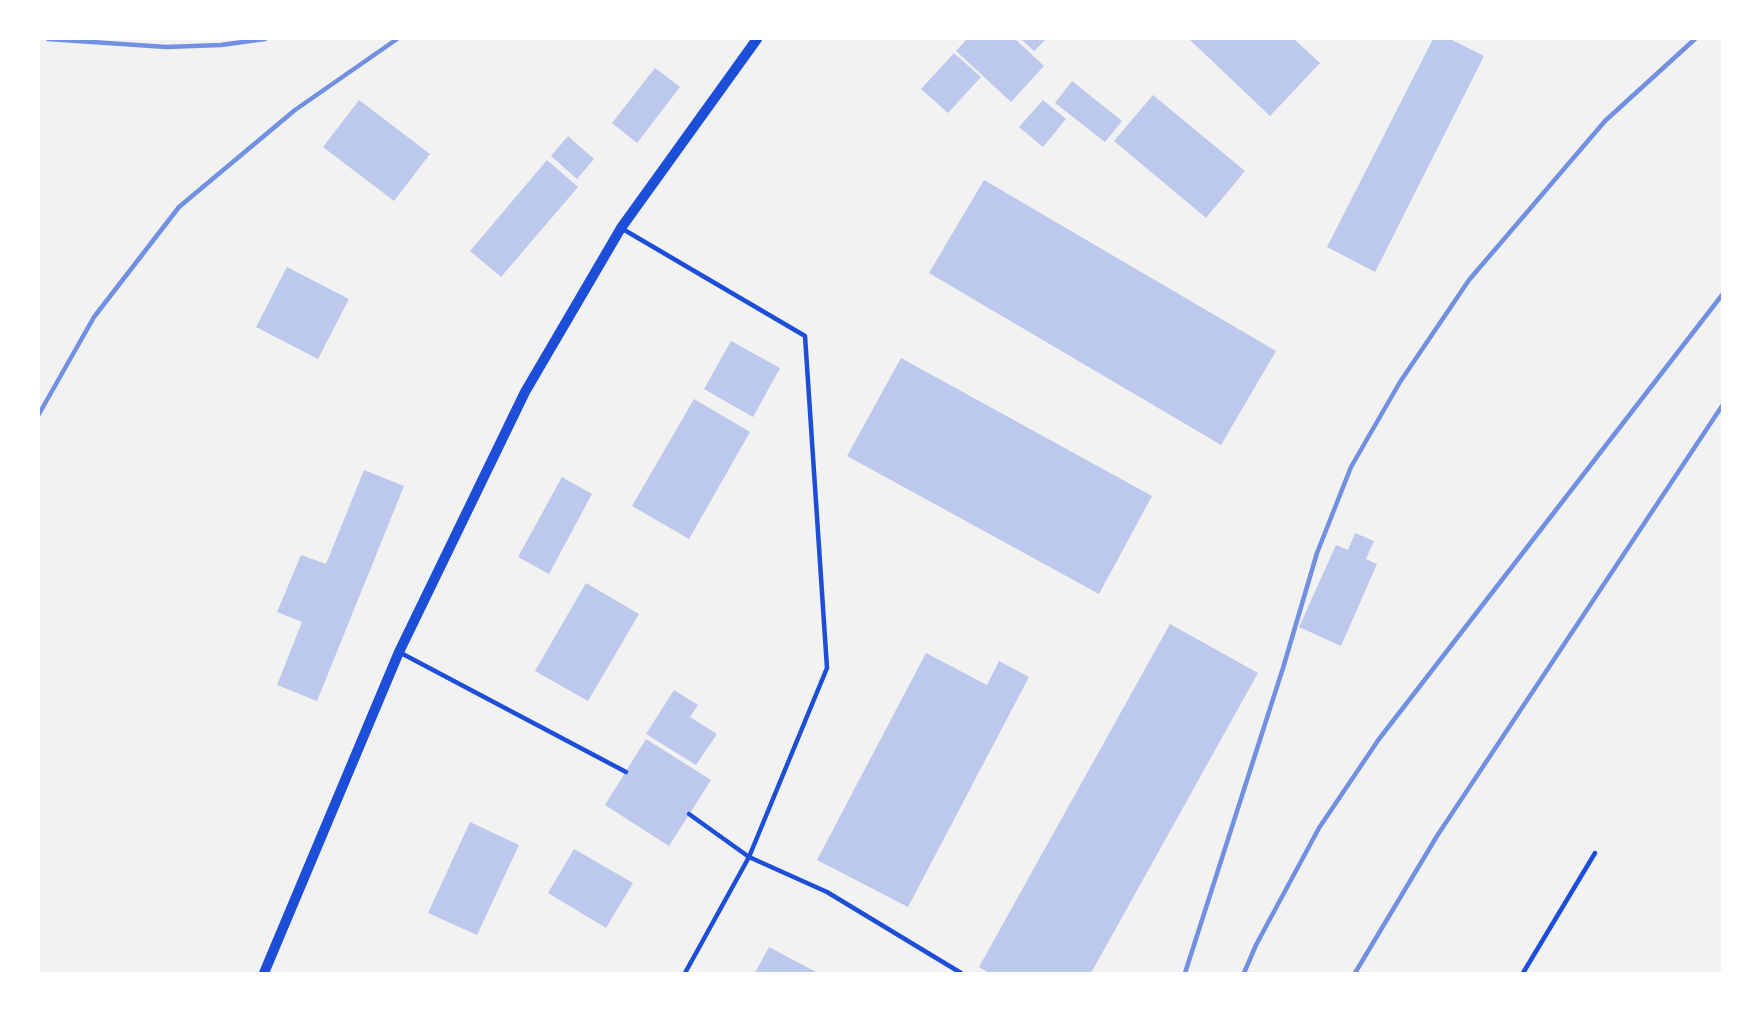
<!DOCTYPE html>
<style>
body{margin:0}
#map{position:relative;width:1761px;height:1012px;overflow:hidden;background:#f2f2f2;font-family:"Sofia Sans Condensed",sans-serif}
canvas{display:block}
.frame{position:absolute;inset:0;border:40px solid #fff;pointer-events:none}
</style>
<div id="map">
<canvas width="1761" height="1012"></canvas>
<div class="frame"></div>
</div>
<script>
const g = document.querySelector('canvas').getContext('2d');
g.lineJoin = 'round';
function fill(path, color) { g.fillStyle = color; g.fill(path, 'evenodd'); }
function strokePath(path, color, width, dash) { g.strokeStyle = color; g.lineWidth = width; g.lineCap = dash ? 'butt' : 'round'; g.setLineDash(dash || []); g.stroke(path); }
fill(new Path2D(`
 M967 39H1015L1044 66 1011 102 956 51Z
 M1021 39H1046L1034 51Z
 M1189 39H1294L1320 63 1270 116Z
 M1433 39H1450L1484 56 1375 272 1327 247Z
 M954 53 981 77 948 113 921 89Z
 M655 68 680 87 637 143 612 123Z
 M1072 81 1122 121 1105 142 1055 103Z
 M1153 95 1245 171 1206 218 1114 141Z
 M359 100 430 154 394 201 323 147Z
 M1043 100 1066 119 1043 147 1019 127Z
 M568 136 594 159 577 179 551 156Z
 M547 160 578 187 501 277 470 251Z
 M984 180 1276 351 1221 445 929 273Z
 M287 267 349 299 318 359 256 327Z
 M731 341 780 368 753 417 704 389Z
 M901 358 1152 496 1099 594 847 456Z
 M694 399 750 432 689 539 632 506Z
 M364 470 404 486 317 701 277 685 302 622 277 612 301 555 326 564Z
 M562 477 592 494 549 574 518 557Z
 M1355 533 1374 541 1366 559 1377 564 1341 646 1299 627 1336 545 1348 550Z
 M586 583 639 614 588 701 535 671Z
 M1170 624 1258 673 1091 973H989L979 967Z
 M926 653 987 685 999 661 1029 677 908 907 817 860Z
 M674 690 698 705 690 717 717 734 696 765 646 734Z
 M646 739 711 780 669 846 605 805Z
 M470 822 519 845 477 935 428 913Z
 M574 849 633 883 606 928 548 893Z
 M769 947 818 973H755Z`), '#bdc9ec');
strokePath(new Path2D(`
 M621 228 805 336 827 668 749 857 685 973
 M399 652 626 772
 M689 814 749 857 827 892 961 973
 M1523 973 1595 853`), '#1d4ed8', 4.5);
strokePath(new Path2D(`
 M264 973 399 652 525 392 621 228 757 39`), '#1d4ed8', 10);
strokePath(new Path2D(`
 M48 39 166 47 221 45 265 39
 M39 414 94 317 179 207 295 110 397 39
 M1185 973 1283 668 1317 553 1351 467 1400 382 1469 280 1605 121 1695 39
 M1244 973 1256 945 1319 828 1379 739 1722 295
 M1355 973 1437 836 1722 406`), '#7290e2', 4.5);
</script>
